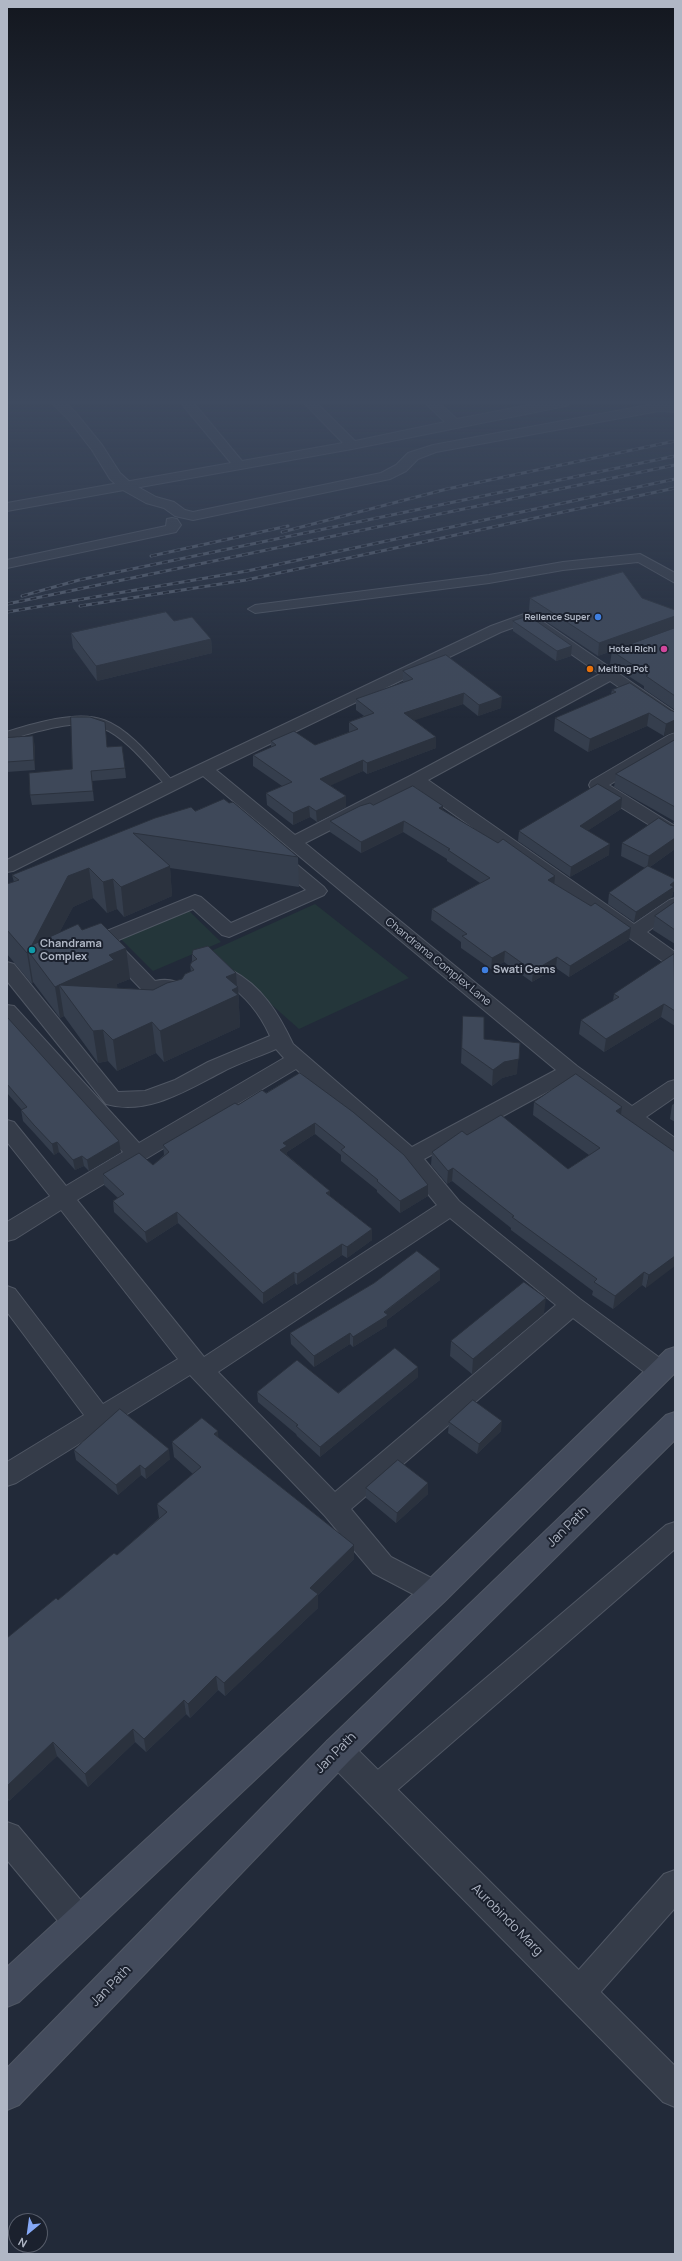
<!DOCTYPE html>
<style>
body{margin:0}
#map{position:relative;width:682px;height:2261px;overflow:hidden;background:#222a39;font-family:Manrope,sans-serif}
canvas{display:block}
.frame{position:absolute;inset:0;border:8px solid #b0b7c5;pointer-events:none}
.north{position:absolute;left:8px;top:2213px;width:40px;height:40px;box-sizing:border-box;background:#1b212e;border:1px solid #575d6a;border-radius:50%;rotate:209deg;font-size:11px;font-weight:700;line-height:16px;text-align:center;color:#b0b7c5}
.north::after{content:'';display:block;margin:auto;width:14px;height:18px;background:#85a8f6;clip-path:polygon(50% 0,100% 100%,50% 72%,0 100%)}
</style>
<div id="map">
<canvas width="682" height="2261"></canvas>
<div class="frame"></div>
<div class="north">N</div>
</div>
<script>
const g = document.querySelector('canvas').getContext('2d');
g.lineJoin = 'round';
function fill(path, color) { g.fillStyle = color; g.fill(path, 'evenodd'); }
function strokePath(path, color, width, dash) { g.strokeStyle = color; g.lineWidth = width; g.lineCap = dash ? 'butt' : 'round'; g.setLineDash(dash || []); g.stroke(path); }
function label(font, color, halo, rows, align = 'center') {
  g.font = font + ' Manrope,sans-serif'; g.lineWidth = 4; g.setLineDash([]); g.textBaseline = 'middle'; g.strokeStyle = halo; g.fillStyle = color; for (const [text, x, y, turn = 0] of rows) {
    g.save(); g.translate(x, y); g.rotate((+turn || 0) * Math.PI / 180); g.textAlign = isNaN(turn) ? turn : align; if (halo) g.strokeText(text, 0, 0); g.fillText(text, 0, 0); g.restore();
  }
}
fill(new Path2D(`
 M315 904 409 978 299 1029 211 951Z
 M186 908 221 942 153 971 119 937Z`), '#24363a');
const service = new Path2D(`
 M7 736C33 728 77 714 103 724 128 733 153 766 171 785`);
const minor = new Path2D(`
 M180 402H193L242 461 343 443 303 402H316L355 441 445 422 424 402H438L457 419 544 402H572L566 406 352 449 7 511V503L231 463Z
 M172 518 177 519 181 525 176 532 7 568V560L166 526 167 519Z
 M640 554 675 573V583L638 562 563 570 489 583 255 613 248 609 255 605 489 575 563 562Z
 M527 613 532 614 675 712V724L669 722 610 681 428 780 634 924 669 900 675 898V912L647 932 675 952V967L668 965 415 787 305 843 577 1066 632 1106 668 1082 675 1080V1097L646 1117 675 1138V1157L667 1154 569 1080 424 1159 459 1201 580 1299 668 1364 672 1371 668 1378 660 1381 652 1378 573 1318 351 1509 391 1557 443 1584 447 1593 443 1602 434 1605 373 1573 325 1516 190 1375 16 1483 7 1486V1462L84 1415 7 1312V1286L15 1289 103 1404 178 1359 61 1210 15 1239 7 1241V1222L50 1196 7 1142V1120L14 1122 66 1186 123 1152 7 1023V1005L14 1006 139 1143 284 1058 276 1049C258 1057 239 1063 222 1072 187 1090 147 1116 106 1104L7 981V962L14 964 118 1092 145 1091 175 1080 208 1062 270 1036C260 1014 246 996 226 983 218 978 208 976 203 968L205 964C216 961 222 966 231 970 262 986 279 1014 293 1044L412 1147 556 1070 203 776 13 871 7 872V860L165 781 491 626ZM526 623 600 674 410 776 295 835 216 770 501 632ZM296 1069 402 1162 437 1205 204 1357 77 1200ZM450 1218 556 1305 335 1492 218 1372Z
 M675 733V745L609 785 675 826V838L669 837 591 789 589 785 591 781 669 735Z
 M277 852 283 853 324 887 327 891 324 895 229 937 222 935 193 909 116 941 155 981C168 978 185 981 193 993L190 997C178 1001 170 990 159 993L157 998 167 1003 170 1008 167 1013 160 1014 139 1004 136 1000 141 989 97 943 95 939 97 935 195 895 201 897 231 923 306 890 271 861 268 857 271 853Z
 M675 1522V1549L387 1799 377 1803 367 1799 362 1789 367 1779 666 1525Z
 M7 1822 18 1826 90 1911 94 1922 90 1933 79 1937 68 1933 7 1860Z
 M675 1870V1908L590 2004 579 2009 568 2004 563 1993 568 1982 664 1874Z`);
const tertiary = new Path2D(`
 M51 402H65L76 413 102 445 120 473 131 483 156 497 174 502 185 510 193 512 381 473 396 465 408 453 433 445 659 403 675 404V412L659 411 436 452 418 459 406 471 390 479 193 520 175 516 164 508 146 503 121 489 110 479 92 450 68 419Z
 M338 1736 349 1741 675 2066V2107L663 2102 327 1761 323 1751 327 1741Z`);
const secondary = new Path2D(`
 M675 1347V1373L444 1602 19 2002 7 2007V1967L424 1584 666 1350Z
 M675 1412V1440L349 1761 19 2105 7 2110V2068L327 1741 666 1415Z`);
strokePath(service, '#505764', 10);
strokePath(minor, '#505764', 2);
strokePath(tertiary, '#505764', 2);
strokePath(secondary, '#505764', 2);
strokePath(service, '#353c49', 8);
fill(minor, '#353c49');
fill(tertiary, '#353c49');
fill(secondary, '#434b5c');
const rail = new Path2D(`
 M282 532 447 489 675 441
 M151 556 288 526
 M22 596 79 580 675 456
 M7 604 675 465
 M80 606 246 580 675 488
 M7 612 247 571 675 479`);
strokePath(rail, '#576070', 3);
strokePath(rail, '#1b212e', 2, [6]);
fill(new Path2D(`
 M530 598H642L675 610V628H674L598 656 529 610Z
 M174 621 211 639 212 653 97 681 73 648 71 633Z
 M513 621 572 646 571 656 556 661 513 631Z
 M675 628V710L644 689V686L610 664 612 651Z
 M446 655 501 708 478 716 463 704 414 720 436 737V748L367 774 363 771 330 785 346 796V807L317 822 310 817 293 825 267 805 266 793 282 786 253 766V755L271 747V741L315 745 349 732V722L364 716 356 710V699L403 682V671Z
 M612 690 670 710 664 736 647 726 588 752 554 731 555 718 611 694Z
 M7 738 35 746V770L7 772Z
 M675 740V825L673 823 674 821 614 787 616 774Z
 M108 747 125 768 126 778 92 781 94 801 32 805 30 795Z
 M622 798 621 809 587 831 609 855 570 877 518 841 519 831Z
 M373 805 443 810 554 883 591 906 631 928 629 940 569 977 556 968 532 982 504 962 491 969 461 948V942L431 920 432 909 480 883 447 861V859L403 832 361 853 330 832V821Z
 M195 811 298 857 299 887 170 868 172 896 124 917 117 909 107 913 93 898 73 907 59 933 82 930 126 948 130 979 117 984V988L153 990 182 979 191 972 190 965 192 961V954L236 973 237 986 238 987 240 1027 164 1062 156 1053 117 1071 108 1061 98 1063 64 1016 60 1018 33 982 32 984 7 954V884L14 882 12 875Z
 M670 825 675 849 650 867 675 890 673 892 672 897 634 922 608 904 609 893 645 868 621 856 622 843Z
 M675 902V944L653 930 655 916Z
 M675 954V1026L661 1017 604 1052 579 1034 581 1020 613 1001 614 994Z
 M463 1016 484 1039 517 1074 502 1078 492 1086 461 1063Z
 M7 1017 121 1152 89 1171 84 1166 75 1170 59 1152 54 1155 36 1135 23 1121 21 1110H22L7 1093Z
 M300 1073 428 1196 400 1213 377 1192V1190L341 1161V1155L315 1134 287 1152V1155L330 1191V1196L372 1229V1240L347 1258 342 1255 297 1285 295 1283 263 1304 178 1223 147 1243 114 1212 113 1201 118 1198 104 1185 103 1174 153 1165 164 1155 163 1145 238 1105 266 1093Z
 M534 1102 622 1107 621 1114 675 1152 646 1288 642 1285 613 1309 592 1295 593 1291 511 1230V1228L452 1181 447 1184 431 1165 432 1152 467 1135 568 1169 589 1155 533 1115Z
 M675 1103V1122L670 1119 672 1105Z
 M440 1269V1280L387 1320V1326L353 1347 350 1344 314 1367 291 1344 290 1333Z
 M544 1314 472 1374 450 1356 451 1341Z
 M418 1377 320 1457 297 1436 296 1434 258 1402 257 1392 338 1393Z
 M449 1422 501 1431 477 1454 448 1433Z
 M218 1437 354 1545V1559L318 1595V1608L225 1696 218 1690 190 1718 186 1714 146 1752 135 1742 88 1787 57 1756 9 1801 7 1799V1638L117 1555 159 1518 157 1504 193 1474 174 1457 172 1442Z
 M74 1450 170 1459 146 1479 141 1475 118 1495 76 1460Z
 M428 1483V1494L396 1523 366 1498V1488Z`), '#353e4d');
fill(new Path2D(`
 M675 616 674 628 598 656 599 643Z
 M211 639 212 653 97 681 96 666Z
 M572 646 571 656 556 661 557 651Z
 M464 693 463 704 404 724V713Z
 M502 697 501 708 478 716 479 705Z
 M649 713 647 726 588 752 590 739Z
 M675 720V732L664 736 666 724Z
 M33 736 35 746V770L34 760Z
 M436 737V748L367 774V763Z
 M363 760V771L321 790 320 779Z
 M346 796V807L317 822 316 811Z
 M622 798 621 809 578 837 580 826Z
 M309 806 310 817 293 825V813Z
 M443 806V817L439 808Z
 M404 821 403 832 361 853V842Z
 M675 838V849L647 869 649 856Z
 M610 844 609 855 570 877 571 867Z
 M170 866 172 896 124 917 121 887Z
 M89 868 93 898 73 907 41 968 32 945 68 876Z
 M555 876 554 887 548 880Z
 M113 879 117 909 107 913 103 882Z
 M675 881V890L673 892 672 897 634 922 636 912Z
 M631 928 629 940 569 977 570 966Z
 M126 948 130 979 117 984 118 991 59 985 109 955Z
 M28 951 33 982 32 984 27 953Z
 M505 951 504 962 491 969 492 958Z
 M557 957 556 968 532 982 533 971Z
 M236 973 237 987H238L240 1027 164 1062 160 1031 226 977Z
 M59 985 64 1016 60 1018 55 987Z
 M664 1004 661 1017 604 1052 606 1039Z
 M152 1022 156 1053 117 1071 113 1040Z
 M103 1030 108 1061 98 1063 93 1031Z
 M520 1043 517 1074 502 1078 492 1086 493 1070Z
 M622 1107 620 1120 616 1111Z
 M315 1123V1134L287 1152V1157L280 1150 283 1143Z
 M119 1141 121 1152 89 1171 87 1160Z
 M57 1142 59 1152 54 1155 52 1144Z
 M82 1156 84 1166 75 1170 73 1160Z
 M453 1168 452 1181 447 1184 448 1171Z
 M428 1185V1196L400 1213V1201Z
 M330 1191V1202L326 1193Z
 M177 1212 178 1223 147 1243 145 1232Z
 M372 1229V1240L347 1258V1247Z
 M342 1244V1255L297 1285V1274Z
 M675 1256V1266L646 1288 649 1275Z
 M440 1269V1280L387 1320V1326L353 1347V1337Z
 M294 1272 295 1283 263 1304V1293Z
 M644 1272 642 1285 613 1309 615 1296Z
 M546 1298 544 1314 472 1374 473 1359Z
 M350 1333V1344L314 1367V1356Z
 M418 1367V1377L320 1457V1447Z
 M502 1421 501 1431 477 1454 479 1444Z
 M218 1431 219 1446 214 1434Z
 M169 1449 170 1459 146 1479 145 1469Z
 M140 1465 141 1475 118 1495 116 1485Z
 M428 1483V1494L396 1523 397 1513Z
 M354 1545V1559L318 1595V1608L225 1696 224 1683 310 1588Z
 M216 1676 218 1690 190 1718 188 1704Z
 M184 1700 186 1714 146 1752 144 1739Z
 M133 1729 135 1742 88 1787 85 1774Z
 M53 1742 57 1756 9 1801 7 1795V1786Z`), '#2b323e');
const building = new Path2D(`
 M623 572 642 598 675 610V616L599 643 530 598Z
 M166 612 174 621 192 617 211 639 96 666 71 633Z
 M529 616 572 646 557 651 513 621Z
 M675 628V696L646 676 648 675 612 651Z
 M446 655 502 697 479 705 464 693 404 713 436 737 367 763 363 760 320 779 346 796 316 811 309 806 293 813 266 793 292 782 253 755 276 745 271 741 294 731 315 745 358 729 349 722 374 713 356 699 413 679 403 671Z
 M630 683 670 710 675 712V720L666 724 649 713 590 739 555 718 616 692 612 690Z
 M71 717H90L105 722 107 747 122 746 125 768 91 771 93 791 30 795 29 773 72 769Z
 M33 736 34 760 7 762V738Z
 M675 740V807L616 774Z
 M598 784 622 798 580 826 610 844 571 867 519 831Z
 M413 786 443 806 439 808 498 843 503 839 555 876 548 880 591 906 595 903 631 928 570 966 557 957 533 971 505 951 492 958 462 936 467 934 432 909 490 878 448 850 450 849 404 821 361 842 330 821 360 806 370 803 373 805Z
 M224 799 229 803 233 802 298 857 133 833 170 866 121 887 113 879 103 882 89 868 68 876 32 945 78 924 82 930 101 923 126 948 109 955 114 960 59 985 153 990 167 983 182 979 185 974 194 970 190 965 192 962 197 959 192 954 193 950 208 946 236 973 226 977 238 987 232 990 238 995 160 1031 152 1022 113 1040 103 1030 93 1031 59 985 55 987 28 951 27 953 7 930V884L19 880 12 875 155 818 191 807 195 811Z
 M659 818 670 825 675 826V838L649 856 622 843Z
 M648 866 675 879V881L670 885 674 887 636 912 609 893Z
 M675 902V930L655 916Z
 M674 954 675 1011 664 1004 606 1039 581 1020 619 997 614 994Z
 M463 1016 484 1017V1039L520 1043 519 1059 504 1062 493 1070 462 1048Z
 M7 1017 119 1141 87 1160 82 1156 73 1160 57 1142 52 1144 34 1125 21 1110 27 1107 7 1084Z
 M300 1073 353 1112 404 1155 428 1185 400 1201 377 1181 378 1180 341 1150 345 1147 315 1123 283 1143 287 1146 280 1150 330 1191 326 1193 372 1229 347 1247 342 1244 297 1274 294 1272 263 1293 177 1212 145 1232 113 1201 124 1194 103 1174 139 1153 153 1165 169 1152 163 1145 235 1103 238 1105 262 1090 266 1093Z
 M576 1074 622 1107 616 1111 675 1152V1256L649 1275 644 1272 615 1296 594 1282 597 1279 512 1217 514 1216 453 1168 448 1171 432 1152 462 1131 467 1135 501 1115 568 1169 600 1148 534 1102Z
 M417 1251 440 1269 384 1312 388 1315 353 1337 350 1333 314 1356 290 1333 374 1283Z
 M524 1282 546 1298 473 1359 451 1341Z
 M395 1348 418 1367 320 1447 296 1426 298 1425 257 1392 297 1360 338 1393Z
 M473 1400 502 1421 479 1444 449 1422Z
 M120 1409 169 1449 145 1469 140 1465 116 1485 74 1450Z
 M202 1418 218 1431 214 1434 354 1545 310 1588 318 1594 224 1683 216 1676 188 1704 184 1700 144 1739 133 1729 85 1774 53 1742 7 1786V1638L56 1598 58 1600 114 1553 117 1555 167 1512 157 1504 201 1467 172 1442Z
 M398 1460 428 1483 397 1513 366 1488Z`);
fill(building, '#3e4859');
strokePath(building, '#2b323e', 1);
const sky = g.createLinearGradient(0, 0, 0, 719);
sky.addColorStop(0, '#13171f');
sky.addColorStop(0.56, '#3e4a5f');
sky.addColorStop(1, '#3e4a5f00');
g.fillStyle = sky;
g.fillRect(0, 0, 682, 719);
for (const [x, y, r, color] of [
 [598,617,4,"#3f7fe0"],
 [664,649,4,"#d1479c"],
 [590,669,4,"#e8710a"],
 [32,950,4,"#0f9aa8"],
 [485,970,4,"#3f7fe0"]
]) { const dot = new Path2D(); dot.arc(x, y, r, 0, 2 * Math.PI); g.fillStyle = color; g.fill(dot); strokePath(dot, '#1b212e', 1.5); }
label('bold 9px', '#b0b7c5', '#1b212e', [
 ["Relience Super",590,617],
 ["Hotel Richi",656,649],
 ["Melting Pot",598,669,"left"]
], 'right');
label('bold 11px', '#b0b7c5', '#1b212e', [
 ["Chandrama",40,944],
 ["Complex",40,957],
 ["Swati Gems",493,970]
], 'left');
label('11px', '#b0b7c5', '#1b212e', [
 ["Chandrama Complex Lane",438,962,39]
]);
label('13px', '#b0b7c5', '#1b212e', [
 ["Jan Path",568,1527,-44],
 ["Jan Path",336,1753,-45],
 ["Aurobindo Marg",507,1920,45],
 ["Jan Path",111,1986,-46]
]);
</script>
